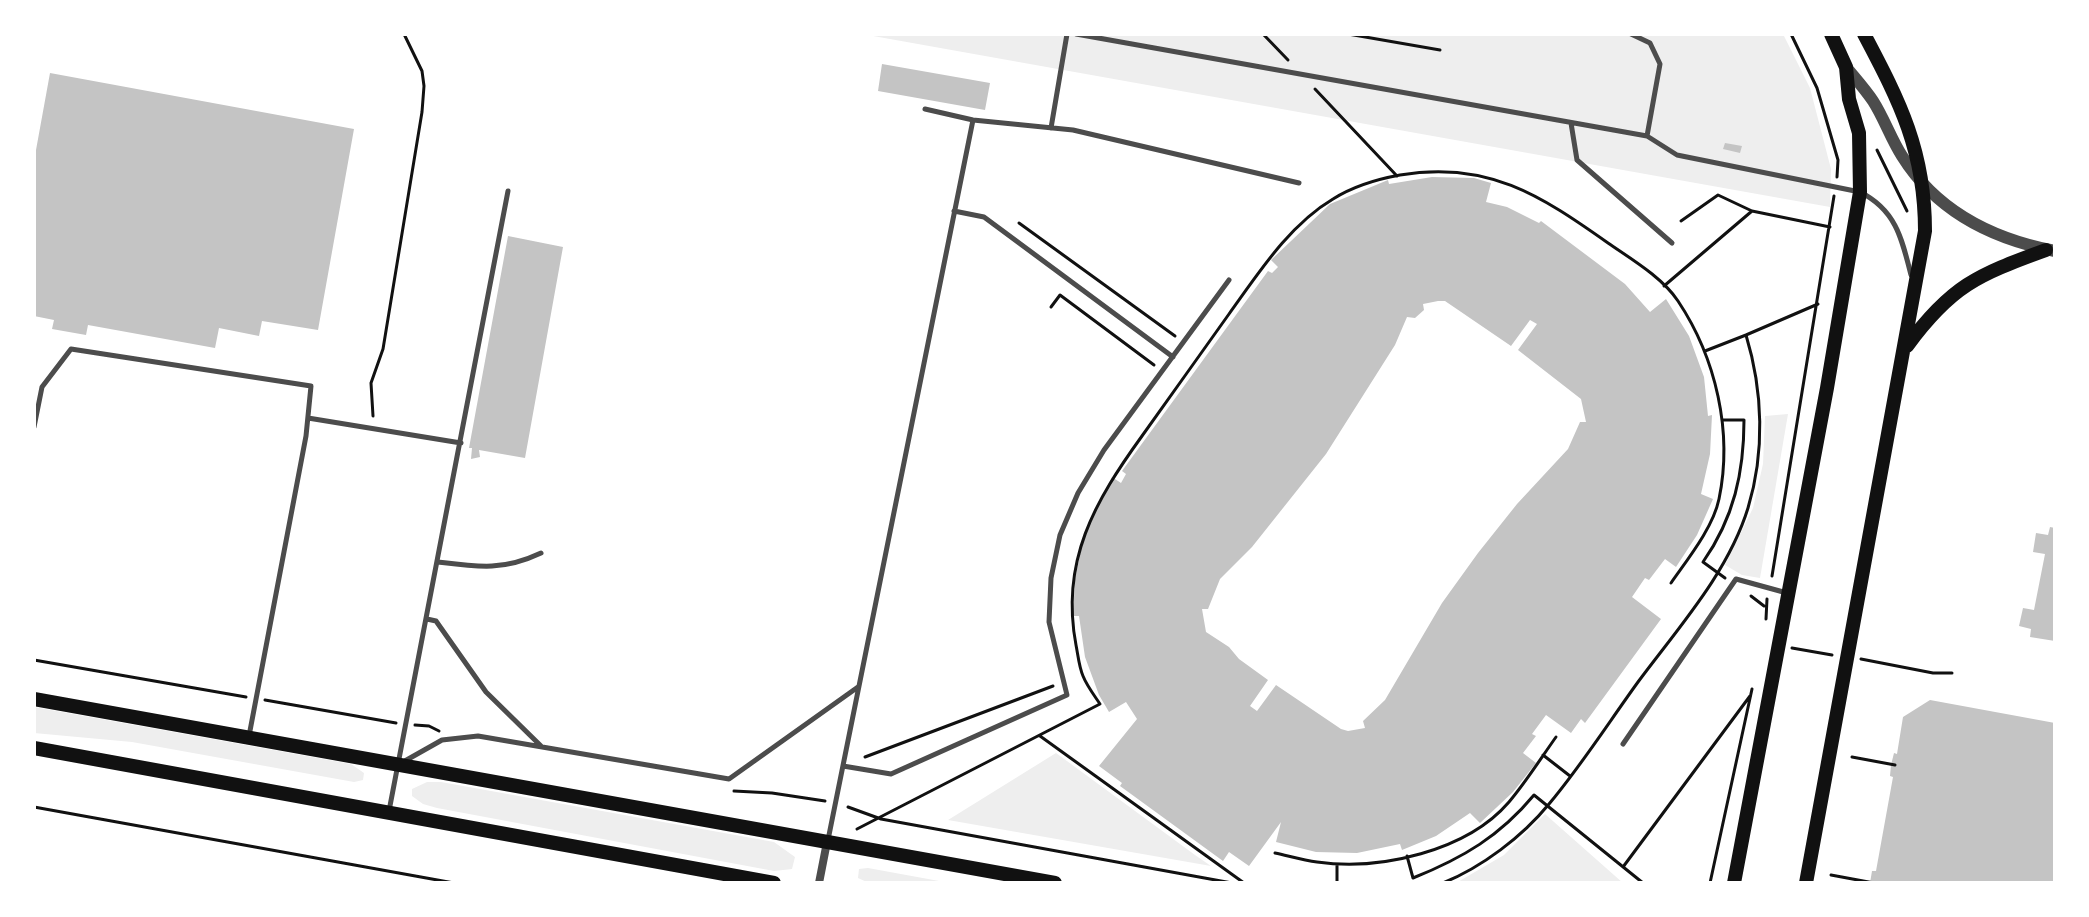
<!DOCTYPE html>
<style>
body{margin:0}
#map{position:relative;width:2089px;height:917px;overflow:hidden;background:#fff;font-family:"Exo 2",sans-serif}
canvas{display:block}
.frame{position:absolute;inset:0;border:36px solid #fff;pointer-events:none}
</style>
<div id="map">
<canvas width="2089" height="917"></canvas>
<div class="frame"></div>
</div>
<script>
const g = document.querySelector('canvas').getContext('2d');
g.lineJoin = 'round';
function fill(path, color) { g.fillStyle = color; g.fill(path, 'evenodd'); }
function strokePath(path, color, width, dash) { g.strokeStyle = color; g.lineWidth = width; g.lineCap = dash ? 'butt' : 'round'; g.setLineDash(dash || []); g.stroke(path); }
fill(new Path2D(`
 M862 34H1783L1810 88 1831 169 1830 207Z
 M1788 414 1760 578 1742 575 1725 565 1753 508 1763 464 1765 416Z
 M34 707 351 764 364 773 363 780 354 782 132 742 34 733Z
 M1056 753 1195 855 1211 866 948 820Z
 M427 782H441L774 842 795 857 792 869 774 871 437 808 423 804 412 796V789Z
 M1545 814 1623 883H1456L1504 855Z
 M868 868 950 883H869L858 878 859 869Z`), '#eee');
fill(new Path2D(`
 M882 64 990 83 985 110 878 91Z
 M50 73 354 129 318 330 262 321 259 336 219 328 215 348 88 325 86 335 52 329 54 320 34 316V161Z
 M1725 143 1742 146 1740 153 1723 149Z
 M1432 177 1474 178 1491 183 1486 202 1507 207 1539 223 1541 221 1625 284 1650 312 1666 299 1689 336 1704 377 1708 416 1712 415 1710 454 1701 494 1713 499 1697 535 1676 567 1665 559 1649 580 1645 578 1632 597 1661 619 1585 723 1581 719 1571 733 1546 715 1532 734 1536 736 1523 753 1536 763 1513 792 1480 823 1470 813 1436 836 1402 850 1400 844 1357 853 1316 852 1276 842 1281 822 1249 866 1229 852 1223 861 1120 786 1122 783 1099 766 1137 719 1126 702 1109 712 1099 695 1085 657 1079 616H1073L1075 580 1084 534 1112 477 1121 483 1126 474 1122 471 1268 271 1272 273 1278 267 1271 260 1330 204 1388 180 1389 184ZM1438 301H1445L1511 346 1530 320 1537 324 1518 350 1581 399 1586 422H1580L1568 449 1517 504 1478 553 1442 603 1385 700 1363 721 1365 728 1348 731 1341 729 1276 685 1257 711 1250 706 1268 680 1239 659 1229 647 1206 632 1202 609H1208L1220 579 1252 547 1326 454 1395 345 1407 317 1415 318 1424 310 1423 304Z
 M508 236 563 247 525 458 479 450 480 457 471 459 472 448H469Z
 M2050 527 2055 528V641L2030 637 2031 629 2019 626 2023 608 2034 610 2045 554 2033 552 2036 533 2048 535Z
 M1930 700 2055 723V883H1870L1872 871H1876L1893 777 1890 776 1891 765 1894 753 1897 754 1903 717Z`), '#c4c4c4');
strokePath(new Path2D(`
 M1263 34 1288 60
 M1348 34 1440 50
 M1791 34 1817 88 1838 160 1837 177
 M1315 89 1397 176
 M1877 150 1907 211
 M1681 221 1718 195 1752 211 1830 227
 M1019 223 1175 336
 M1664 286 1752 211
 M1051 307 1060 295 1154 365
 M1705 351 1746 335
 M373 416 371 383 383 349 422 112 424 86 422 71 404 34
 M1722 420H1744C1744 472 1734 518 1703 562L1725 578
 M1772 576 1834 196
 M1751 596 1764 606
 M1766 619 1767 599
 M1792 648 1832 655
 M1861 659 1933 673H1952
 M34 660 246 697
 M265 700 396 723
 M415 725 429 726 439 731
 M1040 736 1244 883
 M1543 755 1570 776
 M865 757 1053 686
 M1852 757 1895 765
 M734 791 772 793 825 801
 M34 807 454 883
 M848 807 881 819 1232 883
 M857 829 1100 704C1094 695 1087 686 1083 676 1079 667 1078 655 1076 645 1060 561 1095 501 1142 436 1171 395 1200 355 1229 314 1258 274 1289 225 1333 199 1352 187 1378 179 1400 175 1487 160 1540 195 1608 243 1631 259 1662 277 1678 301 1716 358 1733 432 1719 499 1713 528 1687 560 1671 583
 M1275 853C1289 856 1303 860 1317 862 1380 871 1467 851 1509 802 1526 782 1541 758 1556 737
 M1407 856 1413 878C1463 858 1500 836 1534 795L1643 883
 M1337 864V883
 M1623 867 1750 696
 M1831 875 1874 883
 M1443 883C1482 867 1522 837 1549 804 1581 766 1609 722 1638 682 1678 628 1728 573 1748 508 1765 452 1763 391 1746 335L1818 304
 M1710 883 1752 689`), '#111', 3);
strokePath(new Path2D(`
 M1076 34 1647 136 1677 155 1860 192C1896 210 1902 239 1911 275
 M1631 34 1650 43 1660 64 1647 136
 M925 109 973 120 1073 130 1299 183
 M1571 123 1577 160 1672 243
 M1051 128 1067 34
 M954 211 984 217 1173 357
 M308 418 461 443
 M34 427 42 387 71 349 311 386 306 436 249 736
 M438 562C478 567 503 571 541 553
 M427 619 436 621 486 692 541 746
 M1623 744 1736 579 1787 593
 M403 762 442 740 478 736 729 779 858 687
 M843 766 891 774 1067 695 1049 622 1051 578 1060 535 1078 493 1104 450 1229 280
 M389 811 508 191
 M828 840 973 120`), '#4c4c4c', 5);
strokePath(new Path2D(`
 M819 883 827 842`), '#4c4c4c', 8);
strokePath(new Path2D(`
 M1846 67C1855 78 1865 89 1873 101 1884 118 1891 139 1902 156 1937 212 1992 239 2055 251`), '#4c4c4c', 12);
strokePath(new Path2D(`
 M1907 346C1951 286 1977 275 2046 250
 M34 699 1055 883
 M34 748 774 883
 M1734 883 1827 388 1860 192 1859 133 1849 99 1846 67 1831 34
 M1806 883 1925 231C1925 151 1900 102 1864 34`), '#111', 14);
</script>
